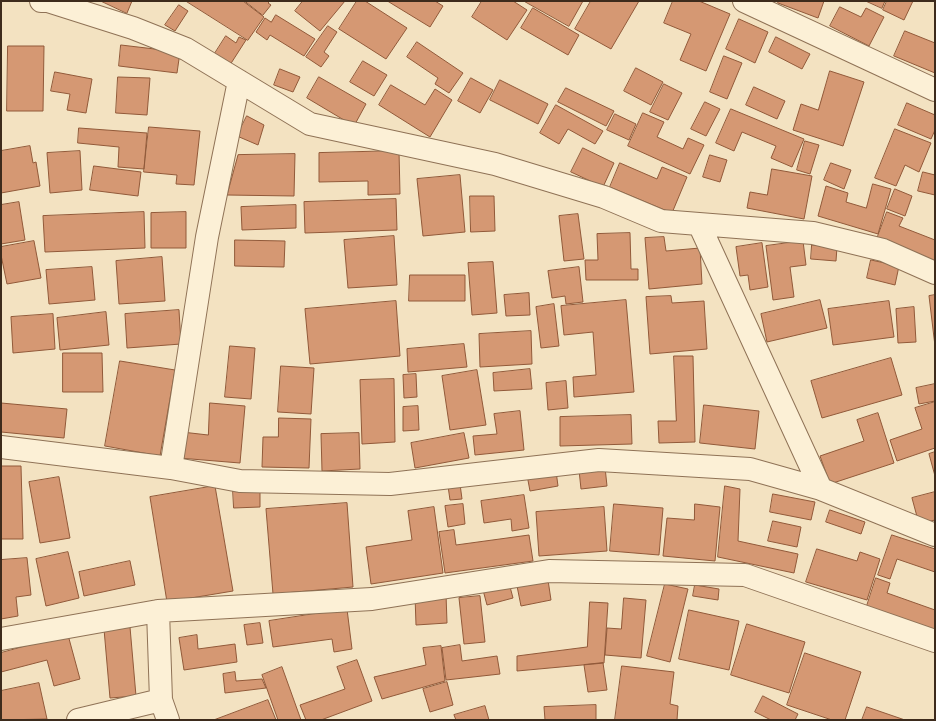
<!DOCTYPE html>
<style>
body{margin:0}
#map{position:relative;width:936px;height:721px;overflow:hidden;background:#f3e2c1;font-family:Merriweather,serif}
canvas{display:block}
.frame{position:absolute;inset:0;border:2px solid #3d2b1c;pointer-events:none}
</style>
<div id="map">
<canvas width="936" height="721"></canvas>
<div class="frame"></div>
</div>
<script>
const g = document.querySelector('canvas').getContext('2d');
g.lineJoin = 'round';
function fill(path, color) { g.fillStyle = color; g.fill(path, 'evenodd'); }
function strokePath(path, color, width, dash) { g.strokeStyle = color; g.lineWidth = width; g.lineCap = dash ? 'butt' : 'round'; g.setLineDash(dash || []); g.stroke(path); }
const building = new Path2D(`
 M101 1H132L127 13Z
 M186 1H243L264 17 248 40Z
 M245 1H270L268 3 271 5 263 15Z
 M303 1H345L320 31 295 11Z
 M357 1H365L407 28 386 59 339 29Z
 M390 1H435L443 6 430 27 389 2Z
 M482 1H513L527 10 507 40 472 17Z
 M524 1H583L569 26Z
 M591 1H639L611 49 575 29Z
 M673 1H699L730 14 706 71 680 60 691 34 664 23Z
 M779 1H824L818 18 778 3Z
 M866 1H885L882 8Z
 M887 1H913L904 20 883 10Z
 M179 5 188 11 175 31 165 25Z
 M840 7 861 17 866 8 884 17 869 46 830 26Z
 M533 8 579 35 568 55 521 28Z
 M276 15 315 39 304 56 270 35 267 40 256 32 265 18 271 22Z
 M739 19 768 32 755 63 726 49Z
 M328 26 337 32 324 52 329 56 321 67 306 57Z
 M905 31 935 43V73L894 56Z
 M226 36 236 43 239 37 246 40 228 68 212 58Z
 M776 37 810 54 802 69 769 52Z
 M417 42 463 73 449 93 435 84 438 78 407 57Z
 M121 45 180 52 177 73 119 66Z
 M8 46H44L43 111H7Z
 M724 56 742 63 727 99 710 92Z
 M363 61 387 75 374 96 350 82Z
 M636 68 663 82 651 105 624 91Z
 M280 69 300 77 293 92 274 85Z
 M830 71 864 82 843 146 793 130 801 104 818 110Z
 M55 72 92 79 86 113 67 110 70 94 51 91Z
 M118 77 150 78 147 115 116 113Z
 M319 77 366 104 354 126 307 98Z
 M471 78 493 90 480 113 458 101Z
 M500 80 548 104 538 124 490 100Z
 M664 84 682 93 668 120 650 112Z
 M391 85 425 105 435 89 452 100 430 137 379 105Z
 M754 87 785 101 777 119 746 105Z
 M566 88 614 111 606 126 558 102Z
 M705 102 720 109 706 136 691 129Z
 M907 103 935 115V130L931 139 898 125Z
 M556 105 603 131 595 144 568 129 559 144 540 133Z
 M731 109 804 139 792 167 771 158 776 146 742 132 734 151 716 143Z
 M643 113 664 122 657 137 683 149 688 138 704 145 690 174 628 146Z
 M615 114 636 124 629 140 607 130Z
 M247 116 264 125 258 145 237 136Z
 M149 127 200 131 194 185 176 184 177 175 144 172Z
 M79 128 147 133 144 169 118 167 119 147 78 143Z
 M895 129 931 143 919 172 905 165 896 186 875 178Z
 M805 141 819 145 810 174 797 170Z
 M30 146 33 163 36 162 40 186 1 193V151Z
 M583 148 614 163 603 187 571 172Z
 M80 151 82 190 50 193 47 153Z
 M399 151 400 194 368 195V181L319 182V153Z
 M295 154 294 196 227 195 238 155Z
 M710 155 727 160 720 182 703 177Z
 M620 163 657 179 662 167 687 177 672 213 610 187Z
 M831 163 851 170 844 189 824 180Z
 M94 166 141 172 138 196 90 190Z
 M772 169 812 176 804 219 747 208 750 192 767 195Z
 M923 172 935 175V195L918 191Z
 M460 175 465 232 423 236 417 179Z
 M873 184 891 189 878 234 818 216 826 186 848 193 846 202 866 208Z
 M895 189 912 196 905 216 887 209Z
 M470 196H494L495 231 471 232Z
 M396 199 397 230 305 233 304 202Z
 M19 202 25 240 1 244V205Z
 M296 205V228L242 230 241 207Z
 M144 212 145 248 45 252 43 216Z
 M186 212V248H151V213Z
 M887 212 903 218 899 226 935 240V261L877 239Z
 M578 214 584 259 564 261 559 216Z
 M630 233 631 269H638V280H586L585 260H598L597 234Z
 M394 236 397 285 348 288 344 240Z
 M664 237 666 251 700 248 702 284 649 289 645 238Z
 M235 240 285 241 284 267 235 266Z
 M34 241 41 278 7 284 1 255V247Z
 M803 241 806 265 790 267 794 297 773 300 766 246Z
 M762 243 768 287 750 290 748 275 740 276 736 247Z
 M812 245 837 247 836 261 811 259Z
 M162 257 165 301 119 304 116 261Z
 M871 260 899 266 895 285 867 278Z
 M493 262 497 313 472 315 468 263Z
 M92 267 95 300 49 304 46 270Z
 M579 267 583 302 566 304 565 296 552 298 548 271Z
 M410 275H465V301H409Z
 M529 293 530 315 506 316 504 295Z
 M935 295V346L929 296Z
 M671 296 672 303 704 301 707 349 650 354 646 297Z
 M626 300 634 392 574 397 573 377 596 375 593 332 564 335 561 306Z
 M820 300 827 328 767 342 761 314Z
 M396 301 400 356 310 364 305 309Z
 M889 301 894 337 833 345 828 309Z
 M554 304 559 346 541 348 536 307Z
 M914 307 916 342 898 343 896 309Z
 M179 310 181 344 127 348 125 314Z
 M106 312 109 345 60 350 57 318Z
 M53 314 55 349 13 353 11 317Z
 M531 331 532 364 480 367 479 334Z
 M464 344 467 367 408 372 407 349Z
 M230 346 255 348 251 399 225 397Z
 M63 353H102L103 392H63Z
 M674 356H693L695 442 659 443 658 421H676Z
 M891 358 902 395 822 418 811 381Z
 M120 361 175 370 160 456 105 446Z
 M281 366 314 368 311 414 278 412Z
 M530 369 532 389 494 391 493 373Z
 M477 370 486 425 450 430 442 376Z
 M416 374 417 397 404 398 403 375Z
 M394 379 395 442 362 444 360 380Z
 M566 381 568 408 548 410 546 383Z
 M935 384V401L919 404 916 388Z
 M935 402V448L897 461 890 440 922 429 915 408Z
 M1 403 67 409 64 438 1 432Z
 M210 403 245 406 240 463 179 458 182 432 208 435Z
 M704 405 759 411 755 449 700 443Z
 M418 406 419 430 403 431V407Z
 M520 411 524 450 475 455 473 436 497 434 494 414Z
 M878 413 894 463 830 484 820 456 864 441 857 420Z
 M631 415 632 444 560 446V417Z
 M279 418 311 419 309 468 262 467 263 437H278Z
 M359 433 360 469 322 471 321 434Z
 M464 433 469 458 415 468 411 443Z
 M935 452V476L929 454Z
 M1 466H21L23 539H1Z
 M605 467 607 486 581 489 579 470Z
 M556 471 558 486 530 491 527 475Z
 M59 477 70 538 40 543 29 482Z
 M460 484 462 499 450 500 448 486Z
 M215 486 233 591 167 602 150 497Z
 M725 486 740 489 738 541 798 554 794 573 718 557Z
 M233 490H260V507L234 508Z
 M935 492V520L919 524 912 498Z
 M773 494 815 502 811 520 770 512Z
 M524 495 529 528 512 531 511 519 484 523 481 501Z
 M347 503 353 587 273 594 266 509Z
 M463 504 465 524 448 527 445 506Z
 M614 504 663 508 659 555 610 551Z
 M695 504 720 507 715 561 663 556 667 518 694 520Z
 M434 507 443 573 371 584 366 547 412 540 408 511Z
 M604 507 607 551 539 556 536 512Z
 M830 510 865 522 861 534 826 522Z
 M773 521 801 527 797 547 768 541Z
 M454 530 456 545 529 535 533 561 445 573 439 532Z
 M892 535 935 549V572L897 559 890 579 878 575Z
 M817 549 857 561 860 552 880 559 867 600 806 582Z
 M68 552 79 598 46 606 36 559Z
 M27 558 31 595 16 597 18 616 1 619V560Z
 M130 561 135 585 84 596 79 572Z
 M876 578 890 583 887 593 935 610V633L866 609Z
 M548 580 551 600 521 606 517 586Z
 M509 583 513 598 487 605 483 590Z
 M665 584 688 589 670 662 647 656Z
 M695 585 719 589 718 600 693 596Z
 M446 594 447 623 416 625 415 596Z
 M480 596 485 642 464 644 459 598Z
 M624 598 646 600 641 658 605 655 607 628 621 629Z
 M590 602 608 603 604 663 517 671V656L587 647Z
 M347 609 352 649 334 652 332 639 273 647 269 621Z
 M689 610 739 621 729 670 679 659Z
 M260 623 263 643 247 645 244 625Z
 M747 624 805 642 789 693 731 675Z
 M130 627 136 696 110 698 104 629Z
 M68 635 80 679 54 686 47 660 1 672V653Z
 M197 635 198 649 235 644 237 662 184 670 179 638Z
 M460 645 462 661 497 656 500 674 446 680 442 648Z
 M441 646 445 681 382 699 374 677 426 665 423 648Z
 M805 653 861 672 845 720H832L787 705Z
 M357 660 372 701 321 720H306L300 705 345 689 337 667Z
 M603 663 607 690 588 692 584 665Z
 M622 666 674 672 670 704 678 706 677 720H615Z
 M282 667 301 720H278L262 675Z
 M235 672 236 681 262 679 266 688 225 693 223 674Z
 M447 682 453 705 430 712 423 689Z
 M39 683 47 719 1 720V691Z
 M763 696 798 714 795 720H771L755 712Z
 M268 700 276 720H214Z
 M596 705V720H545L544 707Z
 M485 706 489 720H456L454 715Z
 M867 707 905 720H862Z`);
fill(building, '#d59873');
strokePath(building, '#915939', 1);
const street = new Path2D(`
 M41 1H48L133 28 186 49 310 124 495 164 604 197 661 221 813 233 883 250 935 273
 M744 1 935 90
 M699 224 821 489
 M1 447 171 468 240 481 390 484 599 460 750 469 821 489 935 535
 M171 468 207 237 239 81
 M158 611 161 700 168 720
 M1 639 158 611 372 599 549 571 745 575 935 641
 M78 720 161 700`);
strokePath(street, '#8f7256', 24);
strokePath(street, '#fcf0d6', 22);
</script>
